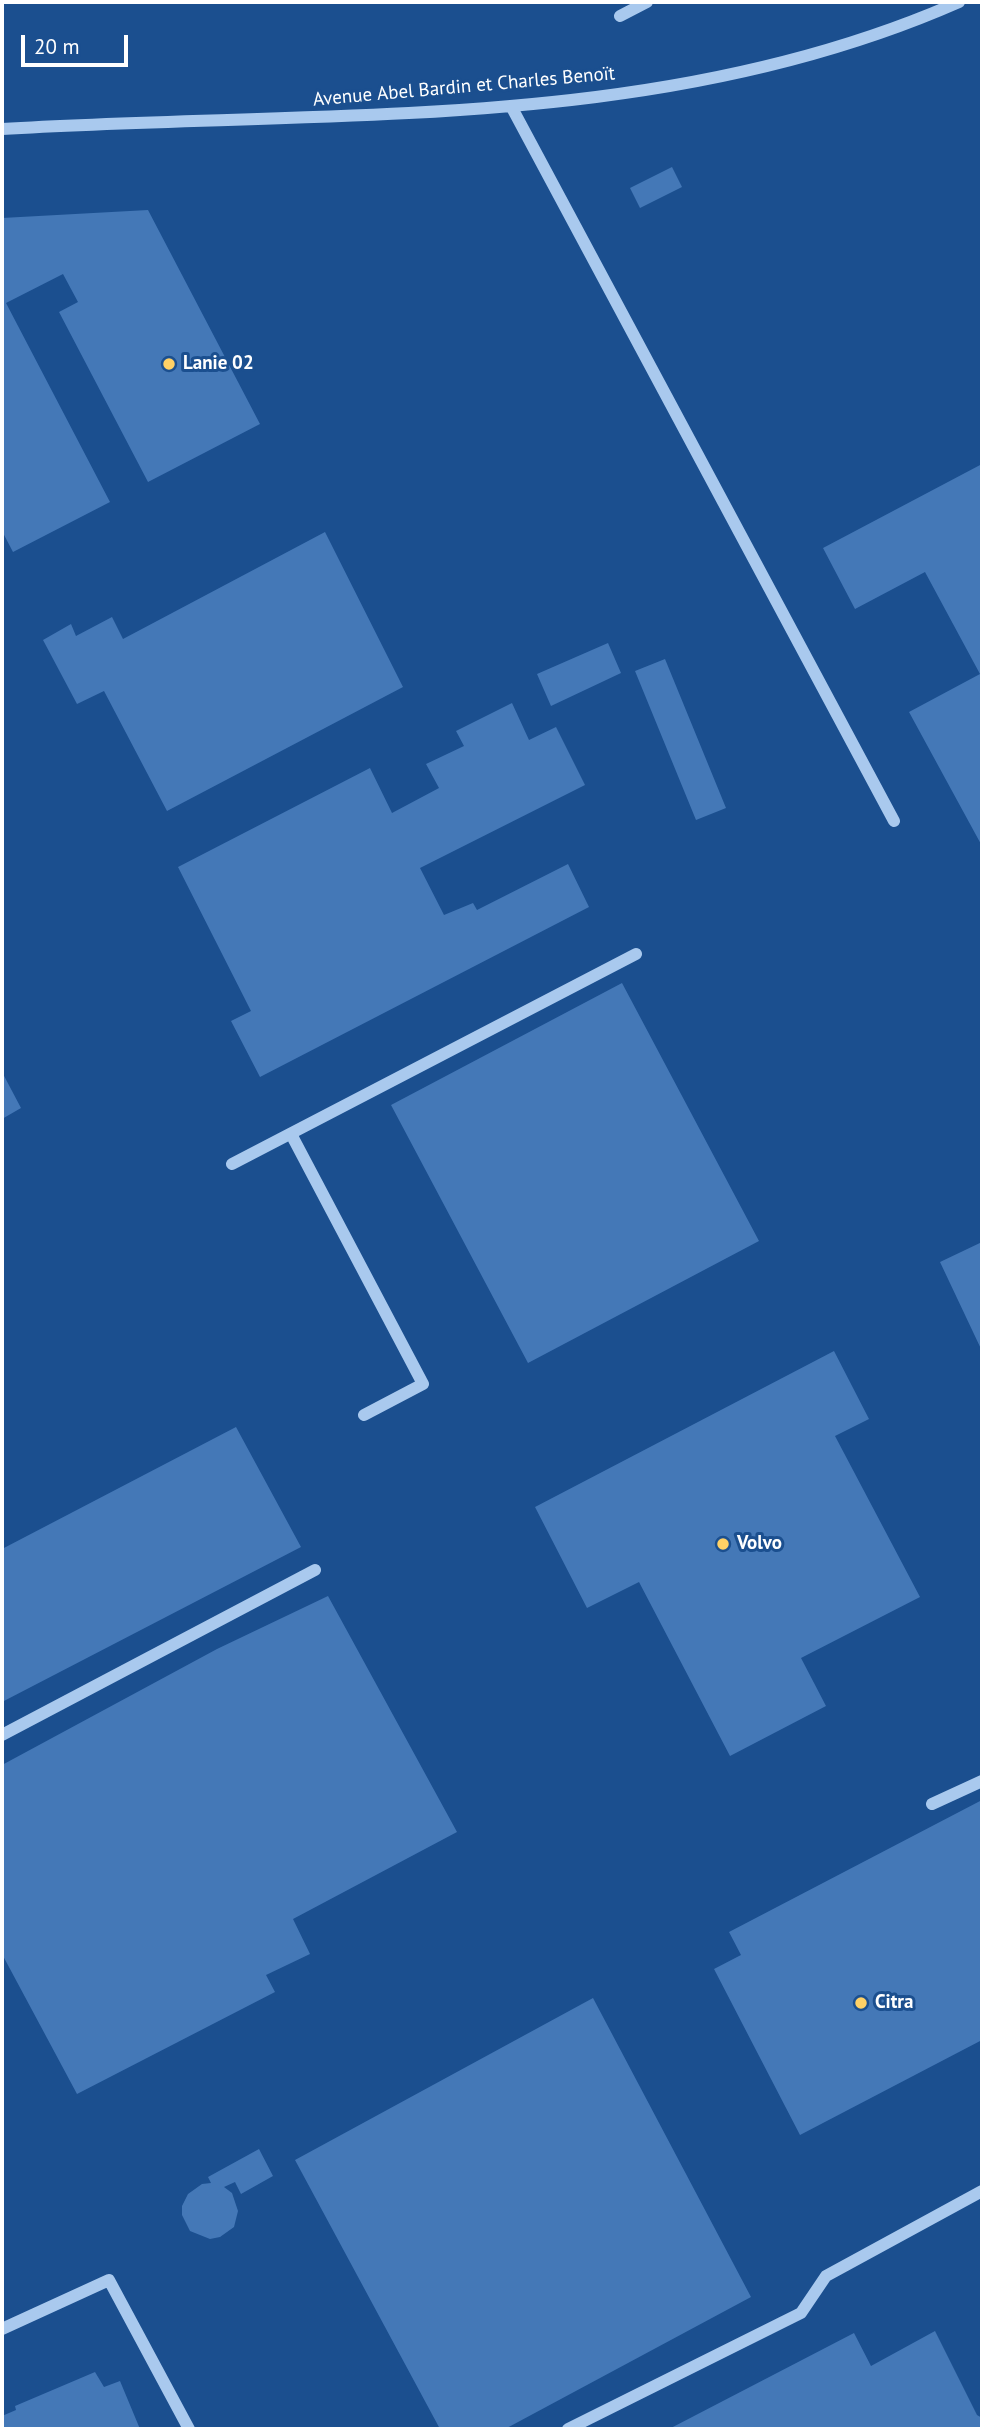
<!DOCTYPE html>
<meta charset="utf-8">
<style>
body{margin:0}
#map{position:relative;width:984px;height:2431px;overflow:hidden;background:#1b4f8f;font-family:"PT Sans",sans-serif}
canvas{display:block}
.frame{position:absolute;inset:0;border:4px solid #fff;pointer-events:none}
.scale{position:absolute;left:21px;top:35px;width:107px;height:32px;box-sizing:border-box;border:4px solid #fff;border-top:0;padding-left:9px;font-size:21px;line-height:24px;white-space:nowrap;color:#fff;-webkit-text-stroke:5px #1b4f8f;paint-order:stroke}
</style>
<div id="map">
<canvas width="984" height="2431"></canvas>
<div class="frame"></div>
<div class="scale">20 m</div>
</div>
<script>
const g = document.querySelector('canvas').getContext('2d');
g.lineJoin = 'round';
function fill(path, color) { g.fillStyle = color; g.fill(path, 'evenodd'); }
function strokePath(path, color, width, dash) { g.strokeStyle = color; g.lineWidth = width; g.lineCap = dash ? 'butt' : 'round'; g.setLineDash(dash || []); g.stroke(path); }
function label(font, color, halo, rows, align = 'center') {
  g.font = font + ' "PT Sans",sans-serif'; g.lineWidth = 6; g.setLineDash([]); g.textBaseline = 'middle'; g.strokeStyle = halo; g.fillStyle = color; for (const [text, x, y, turn = 0] of rows) {
    g.save(); g.translate(x, y); g.rotate((+turn || 0) * Math.PI / 180); g.textAlign = isNaN(turn) ? turn : align; if (halo) g.strokeText(text, 0, 0); g.fillText(text, 0, 0); g.restore();
  }
}
fill(new Path2D(`
 M672 167 682 187 640 208 630 188Z
 M148 210 260 424 148 482 59 312 78 302 63 274 6 303 110 502 13 552 2 531V218Z
 M982 464V846L909 712 980 674 925 572 855 609 823 548Z
 M325 532 403 687 167 811 104 691 77 704 43 640 71 624 76 636 112 617 123 639Z
 M608 643 621 673 551 706 537 674Z
 M665 659 726 808 696 820 635 671Z
 M512 703 529 740 556 727 585 785 420 868 444 915 473 903 477 910 568 864 589 907 260 1077 231 1021 251 1011 178 867 370 768 392 813 439 788 426 764 464 746 456 731Z
 M622 983 759 1241 528 1363 391 1105Z
 M2 1072 21 1108 2 1119Z
 M982 1242V1351L940 1262Z
 M834 1351 869 1419 835 1436 920 1597 801 1658 826 1706 730 1756 639 1582 587 1608 535 1507Z
 M236 1427 301 1547 2 1702V1549Z
 M328 1596 457 1832 293 1919 310 1954 266 1975 275 1992 77 2094 2 1954V1765L217 1649Z
 M982 1800V2040L800 2135 714 1969 741 1955 729 1932Z
 M593 1998 751 2297 505 2429H440L295 2160Z
 M259 2149 273 2176 241 2194 235 2182 224 2187 232 2193 238 2211 234 2227 220 2237 210 2239 190 2231 182 2215V2206L188 2194 202 2184 211 2183 208 2177Z
 M935 2331 977 2415 982 2418V2429H669L854 2333 871 2366Z
 M95 2372 104 2387 120 2381 140 2429H2V2416L16 2410 15 2406Z`), '#4478b7');
strokePath(new Path2D(`
 M620 16 647 2
 M511 106 894 821
 M2 129C323 109 657 135 959 2
 M291 1134 423 1384 364 1415
 M232 1164 636 954
 M2 1735 315 1570
 M932 1804 982 1781
 M2 2329 109 2280 189 2429
 M568 2429 801 2313 826 2276 982 2191`), '#a9c9ee', 12);
for (const [x, y, r, color] of [
 [169,364,7,"#ffd166"],
 [723,1544,7,"#ffd166"],
 [861,2003,7,"#ffd166"]
]) { const dot = new Path2D(); dot.arc(x, y, r, 0, 2 * Math.PI); g.fillStyle = color; g.fill(dot); strokePath(dot, '#1b4f8f', 2.5); }
label('19px', '#fff', '#1b4f8f', [
 ["Avenue Abel Bardin et Charles Benoït",464,87,-5]
]);
label('bold 19px', '#fff', '#1b4f8f', [
 ["Lanie 02",183,364],
 ["Volvo",737,1544],
 ["Citra",875,2003]
], 'left');
</script>
